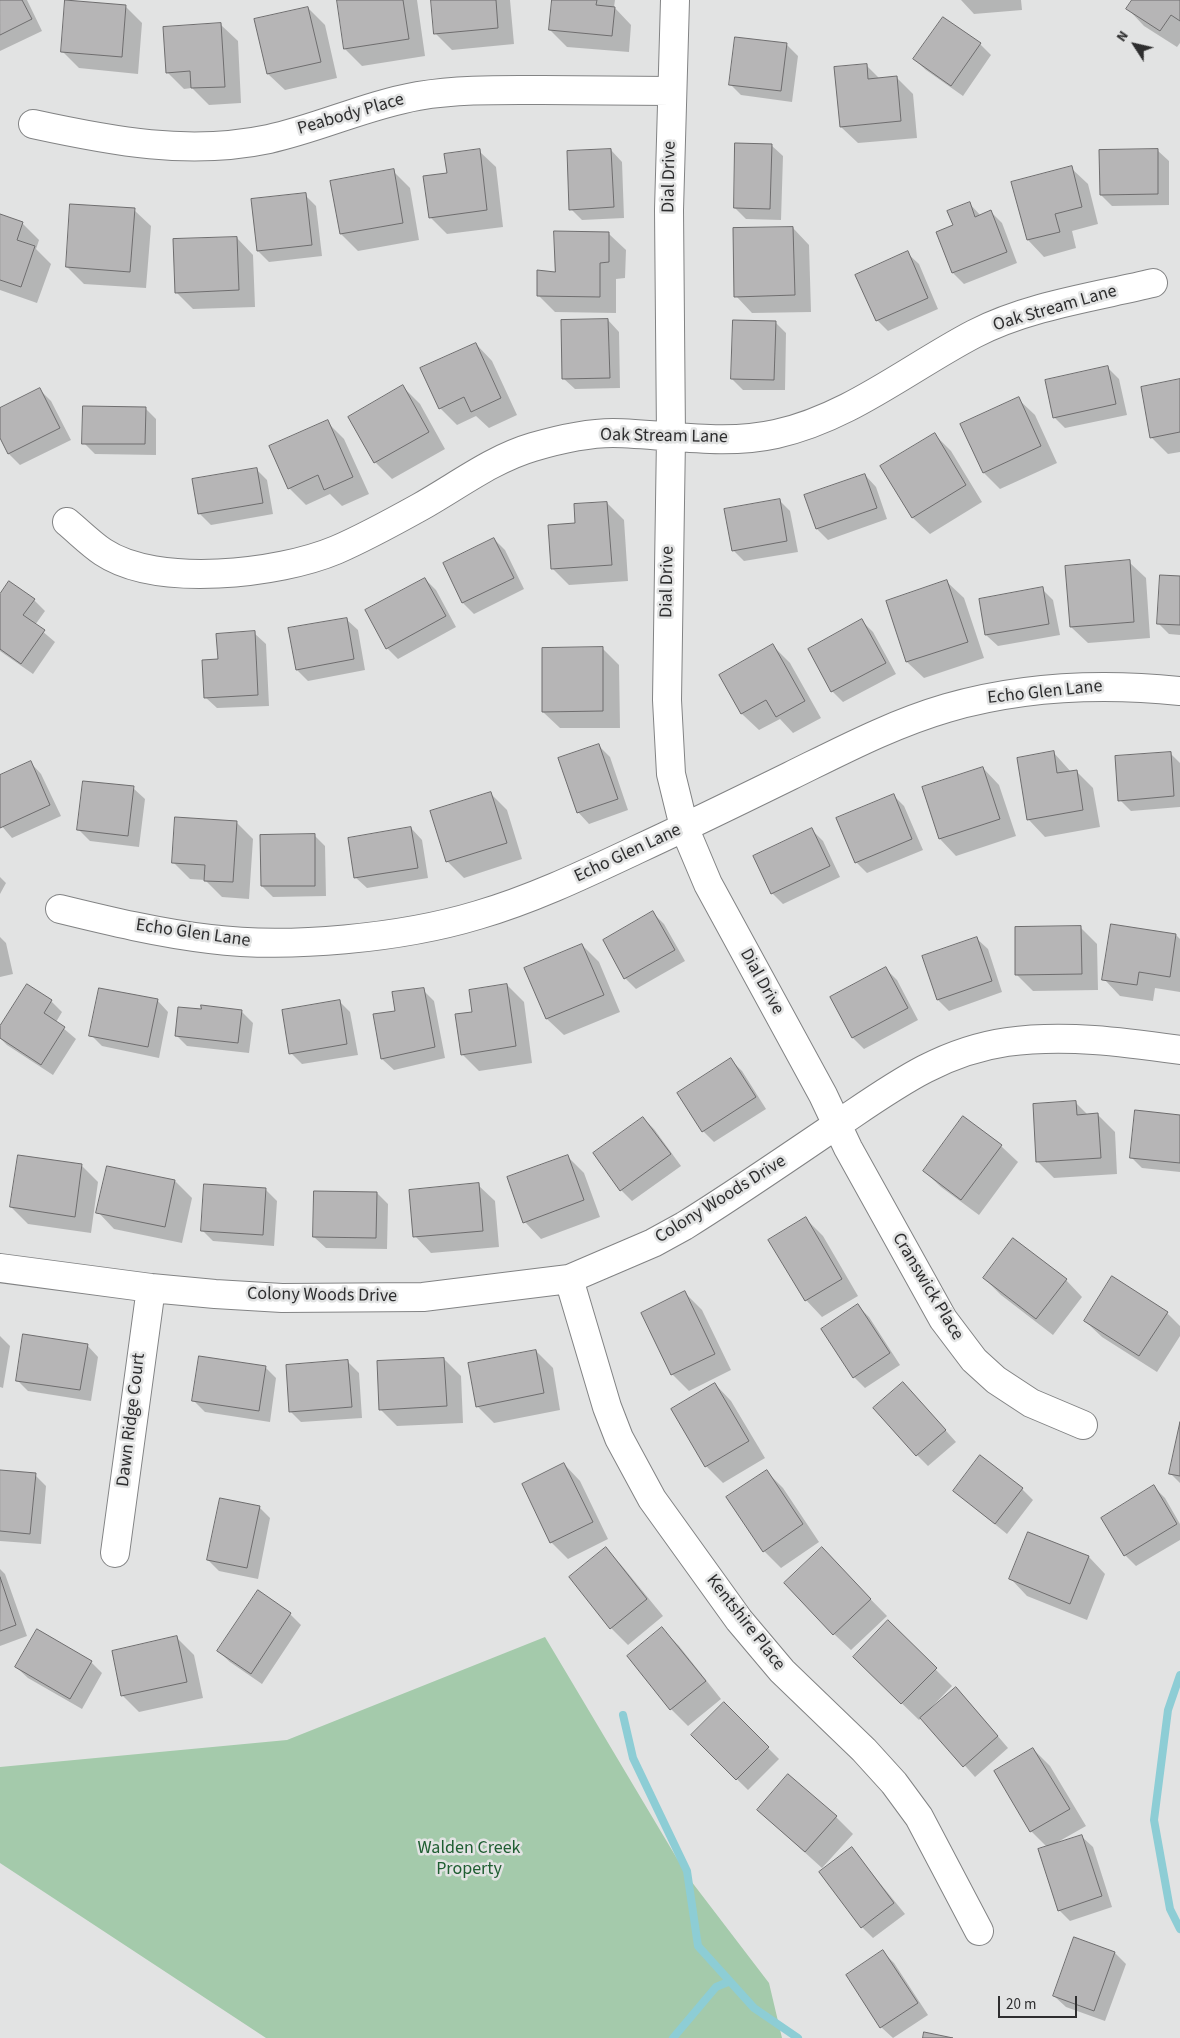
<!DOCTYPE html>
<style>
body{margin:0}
#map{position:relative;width:1180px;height:2038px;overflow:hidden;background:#e2e3e3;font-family:"Source Sans 3",sans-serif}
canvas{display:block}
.north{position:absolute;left:1110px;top:20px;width:50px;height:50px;-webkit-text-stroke:4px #e2e3e3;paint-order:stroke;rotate:305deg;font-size:14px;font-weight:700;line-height:20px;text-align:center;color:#2e2e2f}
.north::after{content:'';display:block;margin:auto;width:18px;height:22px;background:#2e2e2f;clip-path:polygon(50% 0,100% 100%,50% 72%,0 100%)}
.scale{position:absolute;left:998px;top:1996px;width:79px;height:22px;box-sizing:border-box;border:2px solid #2e2e2f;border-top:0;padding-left:6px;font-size:15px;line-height:18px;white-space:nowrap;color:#2e2e2f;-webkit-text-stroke:4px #e2e3e3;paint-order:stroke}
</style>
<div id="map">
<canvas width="1180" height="2038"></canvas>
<div class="north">N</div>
<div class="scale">20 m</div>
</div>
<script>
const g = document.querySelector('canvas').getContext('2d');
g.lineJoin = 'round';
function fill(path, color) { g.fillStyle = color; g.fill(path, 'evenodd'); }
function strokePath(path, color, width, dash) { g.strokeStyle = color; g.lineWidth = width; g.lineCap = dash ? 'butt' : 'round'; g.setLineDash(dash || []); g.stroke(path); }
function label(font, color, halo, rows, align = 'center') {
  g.font = font + ' "Source Sans 3",sans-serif'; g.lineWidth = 5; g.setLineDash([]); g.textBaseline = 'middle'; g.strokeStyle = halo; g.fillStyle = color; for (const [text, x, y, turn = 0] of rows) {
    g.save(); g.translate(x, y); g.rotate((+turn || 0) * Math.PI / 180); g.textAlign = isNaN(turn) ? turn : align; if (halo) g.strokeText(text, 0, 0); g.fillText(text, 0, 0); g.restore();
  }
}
fill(new Path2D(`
 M545 1637 688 1877 769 1983 782 2038H266L0 1863V1767L287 1740Z`), '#a4caab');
fill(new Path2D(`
 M0 0H27L42 31 0 51Z
 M338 0H417L425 56 362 66 345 49Z
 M432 0H510L514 44 452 50 435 33Z
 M553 0H615L614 7 631 25 629 52 567 47 550 30Z
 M961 0H1021L1022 10 974 14Z
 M1134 0H1180V43L1177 47 1144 26 1128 9Z
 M125 6 142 23 138 74 79 68 62 51Z
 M308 8 325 25 337 78 285 90 268 74Z
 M943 18 980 44 991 55 963 96 926 70 914 59Z
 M221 25 238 41 241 103 209 105 192 88 184 89 167 72Z
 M787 45 798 56 792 102 741 95 730 84Z
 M866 65 880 79 896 77 913 94 917 138 858 143 841 127Z
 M771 145 783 156 781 220 746 219 735 208Z
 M611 150 622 162 624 218 582 220 571 209Z
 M1157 150 1169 161V205L1112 206 1101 195Z
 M479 151 496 167 503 227 447 234 430 217 448 174Z
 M1071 168 1088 184 1098 224 1072 231 1076 248 1044 257 1028 240Z
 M393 171 410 188 419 240 358 251 341 234Z
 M305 195 316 206 322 256 269 262 258 251Z
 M969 203 981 216 991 212 1002 223 1017 263 964 284 953 273 955 226Z
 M134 210 151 226 146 288 84 284 67 267Z
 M0 215 22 223 39 240 36 249 51 264 37 303 0 290Z
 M793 228 809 245 811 312 752 313 736 296Z
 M609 234 626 250 625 278 616 279V313L555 312 538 295 556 273Z
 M237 238 253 255 255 307 193 309 176 292Z
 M907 253 919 264 938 309 888 331 877 320Z
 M608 320 619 332 620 388 575 389 563 378Z
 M775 322 786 333 785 390H743L732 379Z
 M476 344 492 361 517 415 489 428 476 416 457 425 440 408Z
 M1108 368 1119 379 1127 415 1065 428 1054 417Z
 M1180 381V452L1168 454 1151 437Z
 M403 387 420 404 445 449 392 479 375 462 350 418Z
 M40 390 51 401 71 440 20 465 9 454 0 435V410Z
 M1018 399 1035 415 1057 463 1000 489 984 473Z
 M145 408 156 419V455L95 454 84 443Z
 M327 422 344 439 369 494 342 506 330 494 306 505 289 488Z
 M935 435 951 451 982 502 930 534 913 518 882 466Z
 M256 469 267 480 273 514 211 525 200 514 194 480Z
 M865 475 876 487 887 519 828 540 817 529Z
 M779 500 790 511 798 552 744 561 733 550Z
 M607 503 624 520 628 581 569 585 552 568 577 524Z
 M494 539 505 550 524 589 474 614 463 603 444 564Z
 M1129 562 1146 578 1150 638 1088 643 1071 627Z
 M1180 577V635L1169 634 1158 623Z
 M425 579 436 590 456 627 398 659 387 648Z
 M947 582 964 598 984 658 924 678 907 662 888 602Z
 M1042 589 1053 600 1060 635 998 646 986 635Z
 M0 596 34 600 45 611 35 625 55 642 33 674 0 651Z
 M346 619 358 630 365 670 308 681 297 670Z
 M862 621 873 632 896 674 843 702 832 691Z
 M254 633 266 644 269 706 217 708 205 697 219 661Z
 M773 646 790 663 821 718 793 733 780 719 759 730 742 714 721 675Z
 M602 648 619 665 620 728H560L543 712Z
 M599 746 610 757 628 810 589 824 578 812Z
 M1054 753 1071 772 1076 771 1093 788 1100 827 1045 837 1029 820 1018 759Z
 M1170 753 1180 763V807L1131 811 1120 800Z
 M30 762 41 774 61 816 12 838 0 824V776Z
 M983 768 999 785 1016 836 956 856 940 839Z
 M133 788 145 799 139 847 90 841 79 830Z
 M490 793 507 810 522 859 464 878 447 861Z
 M893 795 904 806 923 850 867 873 856 862Z
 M236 822 253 839 249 899 222 897 205 880 190 879 174 863Z
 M411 828 422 840 428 878 367 888 355 877Z
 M812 830 823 841 840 877 783 904 772 893Z
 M314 835 325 846 326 896 273 897 262 886Z
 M0 877 6 883 0 894Z
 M653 913 664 924 685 961 636 989 625 978Z
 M1080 927 1097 944 1098 990 1033 991 1017 975Z
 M1176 935 1180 939V992L1155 988 1153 1001 1120 996 1104 979Z
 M0 937 6 943 13 974 0 977Z
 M976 938 988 949 1002 992 949 1011 938 1000Z
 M582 945 599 962 620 1012 564 1035 547 1019 526 969Z
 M886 969 897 980 918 1020 864 1049 853 1038 832 998Z
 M507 985 524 1002 532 1063 479 1071 462 1054 474 1013Z
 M423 990 434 1001 445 1058 394 1070 382 1059 375 1015 396 1012Z
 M157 1000 168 1012 159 1058 102 1046 91 1035Z
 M51 1001 62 1012 56 1022 76 1039 53 1075 7 1045 0 1038V1028Z
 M339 1001 350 1012 358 1055 302 1064 291 1053Z
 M242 1012 253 1023 249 1053 187 1046 176 1035Z
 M731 1060 742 1071 766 1109 714 1142 703 1131Z
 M1076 1103 1088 1115H1098L1115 1132 1117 1174 1054 1178 1037 1161Z
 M1180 1116V1172L1142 1168 1131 1157Z
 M643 1118 654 1129 681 1166 632 1201 621 1190Z
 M1001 1146 1018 1162 979 1215 941 1187 924 1171Z
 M567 1156 584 1173 600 1217 541 1239 525 1222Z
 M82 1166 98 1182 91 1233 28 1224 11 1207Z
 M108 1167 175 1181 192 1198 182 1243 114 1229 98 1212Z
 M205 1185 266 1190 277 1201 274 1246 213 1241 202 1230Z
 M478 1185 495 1201 499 1247 431 1253 415 1236Z
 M377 1193 388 1204 387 1249 326 1248 314 1237Z
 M806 1219 823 1236 858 1296 822 1317 806 1300Z
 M984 1278 1066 1280 1082 1297 1053 1335 1001 1295Z
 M685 1293 702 1310 731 1370 689 1391 672 1374Z
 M858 1306 869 1317 900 1365 865 1388 854 1377Z
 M1167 1313 1180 1326V1336L1157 1372 1102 1337 1085 1321Z
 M0 1336 10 1346 3 1388 0 1387Z
 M87 1345 98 1357 91 1401 28 1391 17 1380Z
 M536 1351 553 1368 560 1410 494 1423 477 1406Z
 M444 1359 461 1376 463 1423 397 1426 380 1409Z
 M348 1362 359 1373 362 1418 301 1422 290 1411Z
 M265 1367 276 1378 270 1422 205 1412 194 1401Z
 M715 1384 731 1401 765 1458 723 1483 706 1466 673 1409Z
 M914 1395 956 1442 928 1466 917 1455Z
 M1180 1429V1483L1171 1474Z
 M564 1464 580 1481 608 1539 568 1559 551 1542Z
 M766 1471 783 1488 819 1542 781 1568 764 1551Z
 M0 1472 35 1475 46 1486 41 1544 0 1541Z
 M1154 1487 1165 1498 1180 1524V1540L1136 1566 1125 1555Z
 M1022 1489 1033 1500 1007 1534 954 1491Z
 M259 1507 270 1518 258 1579 219 1571 208 1560Z
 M1029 1534 1089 1557 1105 1574 1087 1620 1027 1596 1011 1579Z
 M606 1549 622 1566 663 1616 628 1645 611 1628 571 1577Z
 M838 1566 887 1616 851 1650 834 1634Z
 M0 1569 5 1574 27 1636 0 1646Z
 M290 1614 301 1625 262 1684 230 1662 218 1651Z
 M888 1622 952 1686 930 1709 931 1710 967 1700 1008 1748 975 1777 922 1717 919 1720 854 1657Z
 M662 1629 679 1646 721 1699 688 1726 671 1709Z
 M177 1638 194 1655 203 1698 139 1712 122 1695Z
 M91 1662 102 1673 82 1709 28 1678 16 1667Z
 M724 1704 779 1759 748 1790 692 1735Z
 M1033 1749 1050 1766 1086 1826 1056 1843 1081 1836 1093 1847 1112 1907 1070 1921 1059 1910 1047 1847 1031 1831 995 1772Z
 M758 1810 836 1817 853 1834 822 1868Z
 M852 1849 905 1914 873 1938 862 1927Z
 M883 1952 894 1963 928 2015 893 2038 881 2027 848 1975Z
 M1115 1953 1126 1964 1105 2021 1066 2007 1054 1996Z`), '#0003');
strokePath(new Path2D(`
 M1180 1675 1168 1710 1154 1820 1170 1909 1180 1929
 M623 1715 633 1758 687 1871 698 1946 754 2008 798 2038
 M673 2038 716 1987 728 1982`), '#8dcdd5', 8);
const building = new Path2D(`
 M0 0H22L32 19 0 35Z
 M65 0 126 5 122 57 61 52Z
 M337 0H403L409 39 344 49Z
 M431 0H496L498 28 434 34Z
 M552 0H597L596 5 615 7 612 36 549 30Z
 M1132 0H1180V21L1171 15 1160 31 1126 9Z
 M308 7 321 62 267 74 254 19Z
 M943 17 981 43 951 86 913 59Z
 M221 23 225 87 191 88 190 71 166 73 163 27Z
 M735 37 787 43 781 91 729 85Z
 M867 64 868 79 897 76 901 121 840 127 834 67Z
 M735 143 772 144 770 209 734 208Z
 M480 149 487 210 429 218 423 176 447 173 444 154Z
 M611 149 614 207 569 210 567 151Z
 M1158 149V194L1100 195 1099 150Z
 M1072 166 1082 207 1055 214 1060 232 1027 240 1011 182Z
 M394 169 403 223 340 234 330 181Z
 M306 193 312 245 257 251 251 199Z
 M970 202 975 217 991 210 1007 252 952 273 936 232 953 225 947 211Z
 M70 204 135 208 130 272 66 267Z
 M0 214 23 222 17 240 35 246 21 287 0 280Z
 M793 227 795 295 734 297 733 228Z
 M554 231 609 232V262L600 263V297L537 296V270L555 272Z
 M237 237 239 290 175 293 173 239Z
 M908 251 928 298 876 321 855 275Z
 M608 319 610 378 562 379 561 320Z
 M733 320 776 321 774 380 731 379Z
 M476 343 501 398 471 412 464 397 439 409 420 368Z
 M1108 366 1116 404 1053 418 1045 380Z
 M1180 379V432L1150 438 1141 387Z
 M403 385 429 432 374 463 348 417Z
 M40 388 60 428 8 454 0 438V408Z
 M1019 397 1041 446 983 473 960 424Z
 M83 406 146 407 145 444H82Z
 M328 420 353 477 324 490 318 475 288 489 269 446Z
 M935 433 966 485 912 518 880 466Z
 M257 468 263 503 198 514 192 479Z
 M865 474 877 508 816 529 804 495Z
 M780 499 787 541 732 551 724 509Z
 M607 502 612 565 551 569 548 525 575 523 574 504Z
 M494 538 514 578 462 603 443 563Z
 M1130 560 1134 622 1070 627 1065 566Z
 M1160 575 1180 576V625L1157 624Z
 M425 578 446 616 386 649 365 610Z
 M947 580 968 642 906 662 886 601Z
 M9 581 35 599 23 615 45 630 21 664 0 649V594Z
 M1043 587 1049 624 985 635 979 599Z
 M347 618 354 659 296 670 288 628Z
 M862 619 886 663 831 692 808 649Z
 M255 631 258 695 204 698 202 660 218 659 216 634Z
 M773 644 805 701 776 717 766 700 741 714 719 675Z
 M603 647V711L542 712V648Z
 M599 744 618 799 577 813 558 758Z
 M1054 751 1057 773 1077 770 1083 810 1027 820 1017 758Z
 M1171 752 1174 796 1118 801 1115 756Z
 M31 761 50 805 0 828V775Z
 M983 767 1000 819 939 839 922 787Z
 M83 781 134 786 128 836 77 830Z
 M491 792 507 843 446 862 430 811Z
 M894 794 912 839 855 863 836 818Z
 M175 817 237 821 233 882 204 881 205 865 172 863Z
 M411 827 418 868 354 878 348 838Z
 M812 828 830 866 771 894 753 856Z
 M315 834V886H261L260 835Z
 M653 911 675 950 624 979 603 940Z
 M1111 924 1176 934 1170 977 1139 972 1137 985 1102 980Z
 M1081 926 1082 974 1015 975V927Z
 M977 937 992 981 937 1000 922 956Z
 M582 944 604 995 546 1019 524 968Z
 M886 967 908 1008 852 1038 830 997Z
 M27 984 52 1000 44 1013 65 1027 41 1065 0 1038V1026Z
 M507 984 516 1046 461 1055 455 1014 472 1012 469 990Z
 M99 988 158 999 148 1047 89 1036Z
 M424 988 435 1047 381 1059 373 1014 395 1011 392 992Z
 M340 1000 347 1044 289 1054 282 1010Z
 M201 1005 242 1010 238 1043 175 1036 178 1007 201 1009Z
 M731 1058 756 1097 702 1132 677 1093Z
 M1076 1101 1077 1115 1098 1113 1101 1158 1036 1162 1033 1104Z
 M1135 1110 1180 1115V1163L1130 1158Z
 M963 1116 1002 1145 961 1200 923 1171Z
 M643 1117 671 1154 620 1191 593 1153Z
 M18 1155 82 1164 75 1217 10 1207Z
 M568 1155 584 1200 523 1223 507 1177Z
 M107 1166 175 1180 165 1227 96 1213Z
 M479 1183 483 1231 413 1237 409 1190Z
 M204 1184 266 1188 263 1235 201 1231Z
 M314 1191 377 1192 376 1238 313 1237Z
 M806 1217 842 1279 805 1301 768 1240Z
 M1013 1238 1067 1279 1036 1319 983 1278Z
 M1112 1276 1168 1312 1139 1356 1084 1321Z
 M685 1291 715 1354 671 1375 641 1313Z
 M858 1304 890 1353 853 1378 821 1329Z
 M23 1334 88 1344 80 1390 16 1381Z
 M536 1350 544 1393 476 1407 468 1363Z
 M199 1356 266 1366 259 1411 192 1401Z
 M444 1358 447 1406 379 1410 377 1361Z
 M348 1360 352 1407 289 1412 286 1365Z
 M903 1382 946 1430 916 1456 873 1408Z
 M715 1383 749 1441 705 1467 671 1409Z
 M1180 1422V1476L1169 1474Z
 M980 1455 1023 1488 995 1524 953 1491Z
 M564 1463 593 1522 550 1543 522 1484Z
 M0 1470 36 1473 30 1534 0 1531Z
 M767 1470 803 1524 763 1552 726 1497Z
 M1154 1485 1177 1524 1124 1556 1101 1518Z
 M220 1498 260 1506 247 1568 207 1560Z
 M1028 1532 1089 1556 1070 1604 1009 1579Z
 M606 1547 647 1599 610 1629 569 1577Z
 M822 1547 871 1599 833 1635 784 1583Z
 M0 1577 16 1625 0 1631Z
 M258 1590 291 1613 251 1674 217 1651Z
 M888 1620 937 1668 901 1704 853 1657Z
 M662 1627 706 1681 670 1710 627 1656Z
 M37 1629 92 1661 70 1699 15 1667Z
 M177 1636 187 1682 121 1696 112 1651Z
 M956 1687 998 1736 963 1767 920 1718Z
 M724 1702 769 1747 736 1780 691 1735Z
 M1033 1748 1070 1809 1030 1832 994 1771Z
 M788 1774 837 1816 805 1852 757 1810Z
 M1082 1835 1102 1896 1058 1911 1038 1849Z
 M852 1847 894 1903 861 1928 819 1872Z
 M1074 1937 1115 1952 1094 2011 1053 1996Z
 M883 1950 918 2003 880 2028 846 1975Z
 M924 2032 953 2038H923Z`);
fill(building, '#b6b5b6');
strokePath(building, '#6e6d6e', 1);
const minor = new Path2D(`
 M675 0 669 210 671 437 667 700 671 774 684 827 708 884 823 1095 848 1148 943 1319 974 1360 996 1380 1031 1403 1083 1425
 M33 124C111 141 189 156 269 139 319 128 367 105 418 96 459 89 501 90 542 90 585 90 628 91 671 91
 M67 522C79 532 91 544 103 552 157 588 279 574 336 550 364 538 393 522 420 507 456 487 492 459 533 447 557 440 587 433 613 433 668 434 722 446 776 434 849 418 909 368 974 334 1028 306 1094 297 1153 283
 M60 909C109 921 159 933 210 939 289 949 402 938 478 915 533 899 585 874 636 850 688 826 739 801 790 776 841 751 892 724 947 708 1023 686 1101 683 1180 691
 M0 1268 151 1288 215 1294 282 1298 423 1297 569 1279 653 1243 684 1226C734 1195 783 1161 832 1128 889 1090 937 1052 1007 1042 1065 1034 1123 1042 1180 1050
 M569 1279 607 1407 619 1438 652 1499 739 1620 782 1671 864 1750 894 1783 919 1817 979 1931
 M115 1553 151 1288`);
strokePath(minor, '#828384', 30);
strokePath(minor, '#fff', 28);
label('18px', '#2e2e2f', '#e2e3e3', [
 ["Peabody Place",351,115,-16],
 ["Dial Drive",670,177,-89],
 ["Oak Stream Lane",1055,309,-16],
 ["Oak Stream Lane",664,437,1],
 ["Dial Drive",668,582,-89],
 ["Echo Glen Lane",1045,693,-6],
 ["Echo Glen Lane",628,854,-25],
 ["Echo Glen Lane",193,934,8],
 ["Dial Drive",761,982,61],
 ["Colony Woods Drive",721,1200,-32],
 ["Cranswick Place",927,1287,59],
 ["Colony Woods Drive",322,1296,1],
 ["Dawn Ridge Court",132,1420,-83],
 ["Kentshire Place",745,1623,52]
]);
label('18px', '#1f5e32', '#e2e3e3', [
 ["Walden Creek",469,1849],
 ["Property",469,1870]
]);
</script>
